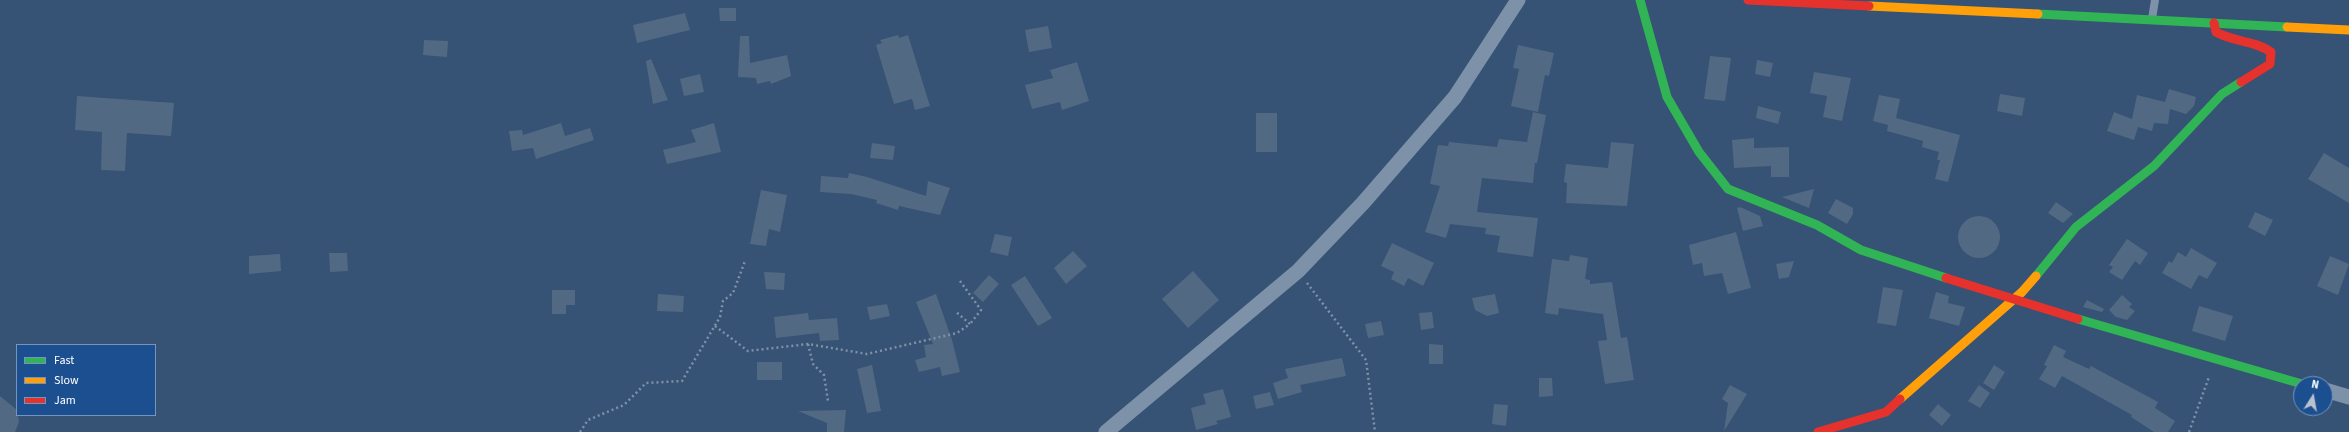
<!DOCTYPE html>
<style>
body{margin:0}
#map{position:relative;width:2349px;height:432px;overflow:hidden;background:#365274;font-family:"Source Sans 3",sans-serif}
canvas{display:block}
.legend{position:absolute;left:16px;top:344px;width:140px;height:72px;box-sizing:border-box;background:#1b4f8f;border:1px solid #7695bc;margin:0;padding:5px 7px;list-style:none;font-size:12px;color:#fff}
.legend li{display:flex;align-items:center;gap:8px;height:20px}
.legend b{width:20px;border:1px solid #7695bc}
.north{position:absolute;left:2293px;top:376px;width:40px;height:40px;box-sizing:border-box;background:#1b4f8f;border:1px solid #7695bc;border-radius:50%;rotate:11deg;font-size:11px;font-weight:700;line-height:16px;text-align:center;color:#fff}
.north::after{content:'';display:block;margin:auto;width:14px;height:18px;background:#b9c2ce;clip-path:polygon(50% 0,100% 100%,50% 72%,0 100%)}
</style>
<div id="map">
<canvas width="2349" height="432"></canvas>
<ul class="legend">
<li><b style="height:5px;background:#30b455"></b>Fast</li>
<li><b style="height:5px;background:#ff9f0a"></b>Slow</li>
<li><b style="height:5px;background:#e5322d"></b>Jam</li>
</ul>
<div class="north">N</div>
</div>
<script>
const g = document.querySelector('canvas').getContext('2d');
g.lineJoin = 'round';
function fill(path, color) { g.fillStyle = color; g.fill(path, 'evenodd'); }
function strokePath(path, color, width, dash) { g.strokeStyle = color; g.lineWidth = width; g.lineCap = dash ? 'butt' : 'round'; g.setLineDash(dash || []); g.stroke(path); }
fill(new Path2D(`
 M719 8H736V21H720Z
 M685 13 690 30 637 43 633 25Z
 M1048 26 1052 48 1029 52 1025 30Z
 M898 35 899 38 908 35 930 106 915 110 912 99 894 104 876 45 882 43 880 40Z
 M740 36H749L750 63 787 55 791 76 771 84 770 81 757 84 756 78 738 77Z
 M424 40 448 41 447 57 423 55Z
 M1518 45 1554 53 1549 76 1545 75 1538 112 1511 106 1519 69 1513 68Z
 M1710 56 1731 58 1725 101 1704 99Z
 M651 59 668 100 653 104 646 61Z
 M1757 60 1773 63 1770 77 1755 74Z
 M1077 62 1089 101 1062 110 1060 102 1032 109 1025 85 1053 78 1050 70Z
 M1814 72 1851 78 1842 121 1823 117 1827 96 1810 93Z
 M700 74 704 92 684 96 680 79Z
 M2169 89 2196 97 2194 106 2186 114 2170 109 2168 124 2154 123 2152 131 2138 127 2134 140 2107 131 2114 112 2132 119 2137 95 2165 102Z
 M2000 94 2025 98 2022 116 1997 111Z
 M1879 95 1900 99 1896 118 1960 135 1948 182 1935 179 1940 160H1937L1939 152 1922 147 1923 141 1887 131 1888 125 1873 121Z
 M77 96 174 103 171 136 127 133 125 171 101 170 102 132 75 130Z
 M1758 106 1781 112 1778 124 1756 118Z
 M1533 112 1546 115 1537 163H1535L1533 183 1482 178 1477 212 1538 218 1533 257 1497 252 1500 236 1485 234 1486 228 1450 224 1446 238 1425 232 1440 186 1430 184 1438 145 1448 146 1449 142 1497 147 1499 139 1527 142Z
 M1256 113H1277V152H1256Z
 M561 123 565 136 590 128 594 140 536 159 533 148 512 151 509 131 522 130 523 135Z
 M714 123 721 152 667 164 663 150 696 142 691 130Z
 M1754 138V148L1789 147V177H1771V166L1734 168 1732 140Z
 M1611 142 1634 144 1627 206 1566 203 1567 183 1564 182 1566 164 1608 168Z
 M872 143 895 146 893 160 870 158Z
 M2324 153 2349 168V203L2308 179Z
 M849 173 867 177 926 196 928 181 950 188 940 215 899 206 898 210 876 203 877 200 851 194 820 192 821 176 848 178Z
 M1814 189 1809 208 1782 197Z
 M761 190 787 195 780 232 769 229 766 246 750 244Z
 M1836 199 1853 208V214L1847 224 1828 213Z
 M2056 202 2073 214 2063 223 2048 213Z
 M1740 207 1760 216 1763 226 1743 231 1737 208Z
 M2255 212 2273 220 2265 236 2248 227Z
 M1958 237a21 21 0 1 1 42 0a21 21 0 1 1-42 0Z
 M1736 232 1751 288 1728 294 1722 273 1704 276 1702 263 1693 265 1689 245Z
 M995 234 1012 237 1008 256 990 252Z
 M2127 239 2148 253 2140 265 2135 261 2122 280 2109 272 2113 267 2109 265Z
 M1392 243 1434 263 1423 286 1408 278 1404 286 1391 279 1394 272 1381 266Z
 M2191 248 2217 263 2207 279 2199 275 2191 289 2162 273 2169 261 2172 263 2178 252 2186 257Z
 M1073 251 1087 266 1066 284 1054 268Z
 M329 253H347L348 271 330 272Z
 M280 254 281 271 249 274V256Z
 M1570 255 1588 258 1585 279 1590 280V284L1612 282 1621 338 1627 337 1634 380 1605 384 1598 341 1607 340 1603 314 1559 308 1558 315 1545 313 1552 259 1569 261Z
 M2330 256 2349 264 2338 295 2317 286Z
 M1794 261 1789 277 1779 279 1776 264Z
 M1193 271 1219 300 1188 328 1162 299Z
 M764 272 785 273 784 290 766 289Z
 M989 275 999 284 983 302 973 293Z
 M1025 276 1052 318 1038 326 1011 285Z
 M1883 287 1903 290 1896 326 1877 323Z
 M552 290H575V305H566V314H552Z
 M1936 292 1949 296 1948 303 1965 307 1959 326 1929 318Z
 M658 294 684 296 683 312 657 311Z
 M936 294 952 340 960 372 942 376 940 367 919 372 915 360 926 357 924 345 933 344 916 302Z
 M1495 294 1499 313 1487 316 1475 310 1472 298Z
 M2122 295 2132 304 2129 307 2135 311 2127 320 2116 317 2109 310Z
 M2087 300 2104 309 2102 312 2083 307Z
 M887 304 890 316 870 320 867 307Z
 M2199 306 2233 316 2225 341 2192 331Z
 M1432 312 1434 328 1421 330 1419 313Z
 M808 313 809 320 837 318 839 340 820 341 819 333 776 338 774 317Z
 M1381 321 1384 335 1368 338 1365 324Z
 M1429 344 1443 345V364H1429Z
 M2054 345 2066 351 2063 357 2089 369 2091 366 2158 402 2155 408 2175 421 2168 432H2154L2131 417 2132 415 2062 376 2055 388 2039 379 2047 366 2044 365Z
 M1342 358 1346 376 1300 385 1302 392 1278 399 1273 383 1288 378 1285 369Z
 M757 362H782V380H757Z
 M872 365 881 411 867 413 857 369Z
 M1994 365 2005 372 1994 390 1983 383Z
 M1539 378H1552L1553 396 1539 397Z
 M1730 385 1747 394 1724 431 1728 403 1722 399Z
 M1979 385 1990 393 1980 408 1968 401Z
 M1223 389 1231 417 1216 421 1218 424 1196 430 1191 408 1206 404 1203 394Z
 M1270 392 1274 405 1256 409 1253 396Z
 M0 396 17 410 19 422 15 432H0Z
 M1494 404 1508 405 1506 426 1492 424Z
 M1938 404 1951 415 1942 426 1929 415Z
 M846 410 844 432H827V423L798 411Z`), '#526984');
strokePath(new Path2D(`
 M960 281 981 310 970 324
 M1307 283 1366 360 1375 432
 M715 326 748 351 808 344 867 354 957 333 970 324 955 311
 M808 344 813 364 824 375 828 401
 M580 432 588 420 624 405 646 383 682 381 720 317 723 301 733 293 745 261
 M2189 432 2209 377`), '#7d92a8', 2.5, [2, 3]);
strokePath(new Path2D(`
 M2152 19 2155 0`), '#7d92a8', 8);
strokePath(new Path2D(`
 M2325 390 2349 397
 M1106 432 1298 271 1363 203 1455 97 1518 0`), '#7d92a8', 15);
strokePath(new Path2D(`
 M1640 0 1667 97 1699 152 1728 189 1817 225 1861 250 1946 278
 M2038 14 2287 27
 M2036 276 2076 227 2154 166 2222 94 2241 82
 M2078 319 2302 384`), '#30b455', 9);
strokePath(new Path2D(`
 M1869 6 2038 14
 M2287 27 2349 30
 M1900 399 2022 292 2036 276`), '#ff9f0a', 9);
strokePath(new Path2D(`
 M1748 0 1869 6
 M2214 23 2216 32C2233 42 2254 40 2271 52L2270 64 2241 82
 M1946 278 2078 319
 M1818 432 1886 412 1900 399`), '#e5322d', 9);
</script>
